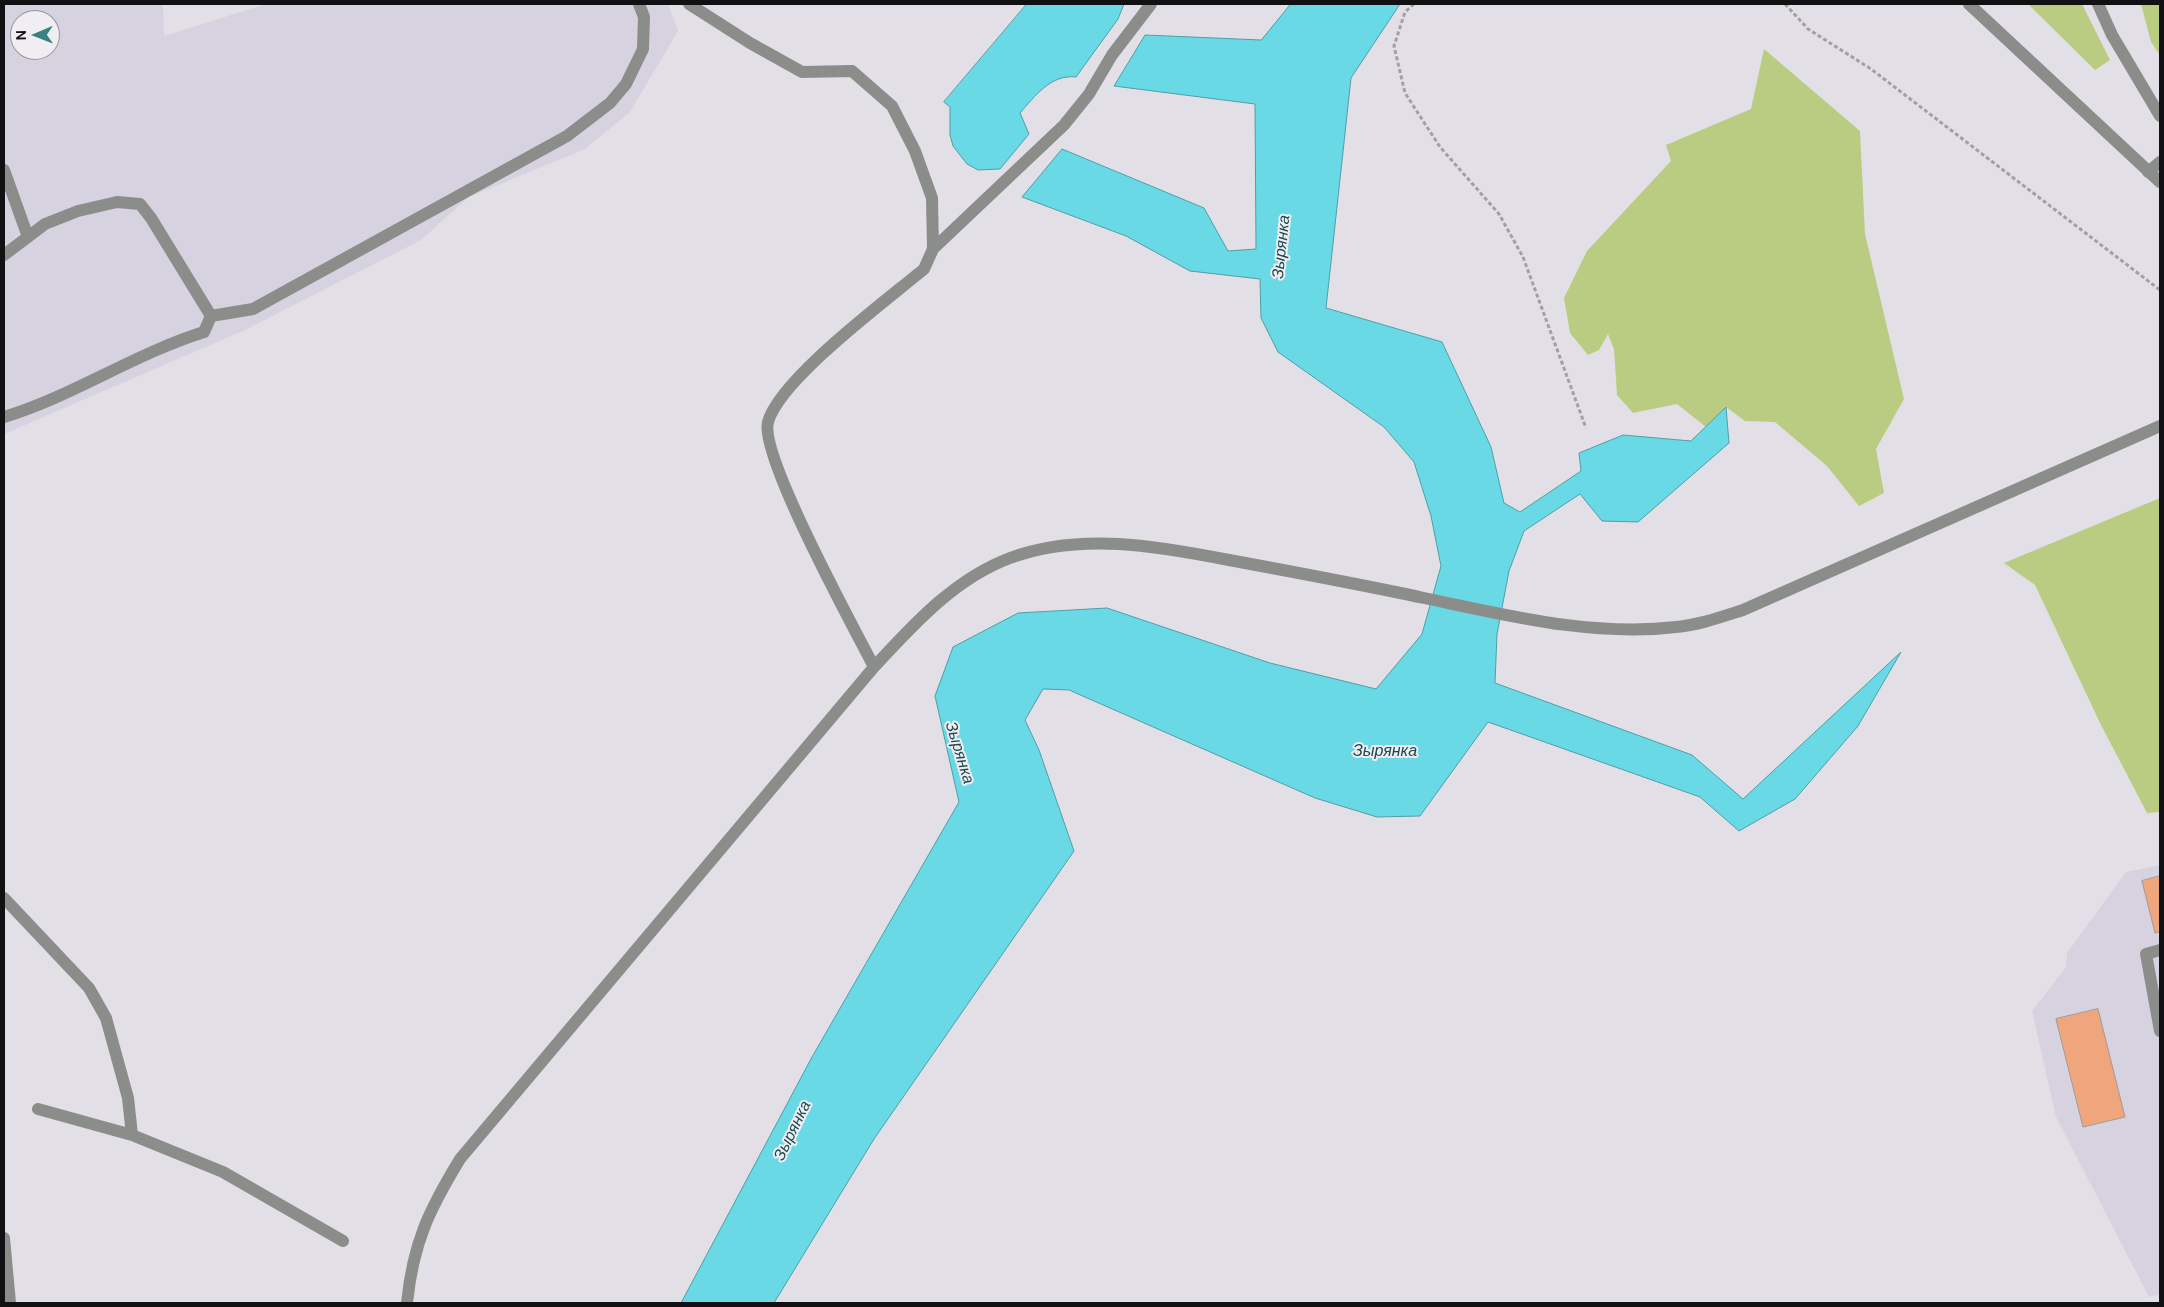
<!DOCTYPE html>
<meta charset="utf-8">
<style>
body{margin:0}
#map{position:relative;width:2164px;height:1307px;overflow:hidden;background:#e2e0e6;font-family:"DM Sans",sans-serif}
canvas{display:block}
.frame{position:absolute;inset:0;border:5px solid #111012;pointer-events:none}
.north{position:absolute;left:10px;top:10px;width:50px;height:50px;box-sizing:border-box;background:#f0edf3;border:1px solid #979599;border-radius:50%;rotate:269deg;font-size:14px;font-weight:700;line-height:20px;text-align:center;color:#111012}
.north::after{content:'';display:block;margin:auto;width:18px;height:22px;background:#39827f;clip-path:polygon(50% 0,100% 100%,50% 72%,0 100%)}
</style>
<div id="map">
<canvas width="2164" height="1307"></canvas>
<div class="frame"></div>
<div class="north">N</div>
</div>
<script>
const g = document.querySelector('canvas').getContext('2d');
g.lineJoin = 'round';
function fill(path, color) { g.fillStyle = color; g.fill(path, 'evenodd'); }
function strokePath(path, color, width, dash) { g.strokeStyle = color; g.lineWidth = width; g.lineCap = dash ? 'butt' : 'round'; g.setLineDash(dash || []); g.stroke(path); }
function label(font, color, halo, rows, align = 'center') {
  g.font = font + ' "DM Sans",sans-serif'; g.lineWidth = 4; g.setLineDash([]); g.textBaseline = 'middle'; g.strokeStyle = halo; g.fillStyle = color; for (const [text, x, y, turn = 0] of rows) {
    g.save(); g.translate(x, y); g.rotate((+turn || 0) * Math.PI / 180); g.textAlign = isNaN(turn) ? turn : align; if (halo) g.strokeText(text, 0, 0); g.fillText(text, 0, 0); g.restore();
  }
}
fill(new Path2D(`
 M4 4H163L164 36 266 4H668L678 31 630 112 585 149 469 197 421 240 245 330 4 434ZM20 20H50V50H20Z
 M2160 865V1294L2149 1297 2056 1117 2032 1011 2066 967 2067 953 2126 872Z`), '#d7d2df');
fill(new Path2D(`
 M2028 4H2082L2110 60 2095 70Z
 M2141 4H2160V55L2151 42Z
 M1764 49 1860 131 1865 234 1904 399 1876 449 1884 493 1859 506 1827 466 1775 422 1745 421 1726 407 1706 427 1677 404 1633 413 1617 395 1614 349 1608 334 1599 350 1588 355 1570 333 1564 298 1587 251 1671 161 1666 145 1751 109Z
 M2160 498V812L2147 813 2100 723 2035 585 2004 563Z`), '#bacc81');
const water = new Path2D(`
 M1027 4H1124L1118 19 1076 77C1051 74 1035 96 1020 113L1029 134 1000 169 978 170 967 164 953 146 950 135V107L944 102Z
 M1291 4H1400L1351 78 1326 308 1442 342 1491 447 1504 503 1520 512 1581 471 1579 453 1623 435 1691 441 1726 407 1729 443 1638 522 1602 521 1580 494 1524 531 1509 571 1497 634 1495 683 1692 755 1743 799 1901 652 1858 726 1795 799 1739 831 1700 797 1488 722 1420 816 1377 817 1315 798 1069 690 1043 689 1025 720 1039 750 1074 851 874 1139 774 1303H681L812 1057 959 802 935 696 953 647 1018 613 1107 608 1270 663 1376 689 1422 634 1441 566 1431 516 1414 462 1384 427 1278 352 1261 318 1260 279 1190 271 1126 236 1022 197 1062 149 1204 208 1228 251 1256 249 1255 104 1114 86 1145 35 1261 40Z`);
fill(water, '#69d9e6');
strokePath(water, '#4f9da6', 1);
const building = new Path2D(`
 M2160 876V932L2155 933 2142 881Z
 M2098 1009 2125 1117 2083 1127 2056 1019Z`);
fill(building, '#f0a67d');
strokePath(building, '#a09a97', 1);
strokePath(new Path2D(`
 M1414 4 1405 12 1394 46 1405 93 1440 147 1499 214 1523 257 1586 428
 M1785 4 1808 29 1871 69 2160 290`), '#a2a0a5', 3, [4, 2.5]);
strokePath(new Path2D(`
 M689 4 750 43 802 72 852 71 892 106 915 151 932 198 933 249
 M1969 4 2160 182
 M2098 4 2112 35 2160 116
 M4 170 28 237
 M2148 172 2160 162
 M4 255 45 224 78 211 117 202 140 204 151 218 211 316
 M211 316 253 309 567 136 610 103 626 84 643 49 644 17 639 4
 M4 417C73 396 134 354 204 332L211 316
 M874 667C854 628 759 455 768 422 780 379 887 300 924 269L933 249 1064 125 1089 94 1112 55 1151 4
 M4 898 89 988 106 1018 128 1098 132 1135
 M2160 950 2146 954 2160 1031
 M38 1109 132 1135 223 1172 343 1241
 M4 1238 10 1303
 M407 1303C413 1243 429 1210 460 1159L874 667C913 625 954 579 1010 558 1080 532 1157 546 1229 560 1294 572 1359 584 1424 598 1507 615 1591 637 1676 627 1699 625 1721 617 1743 610L2160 426`), '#8b8d8b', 12);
label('italic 16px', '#174a4f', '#f0edf3', [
 ["Зырянка",1282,247,-84],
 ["Зырянка",1385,752],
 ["Зырянка",959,753,73],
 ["Зырянка",793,1131,-64]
]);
</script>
